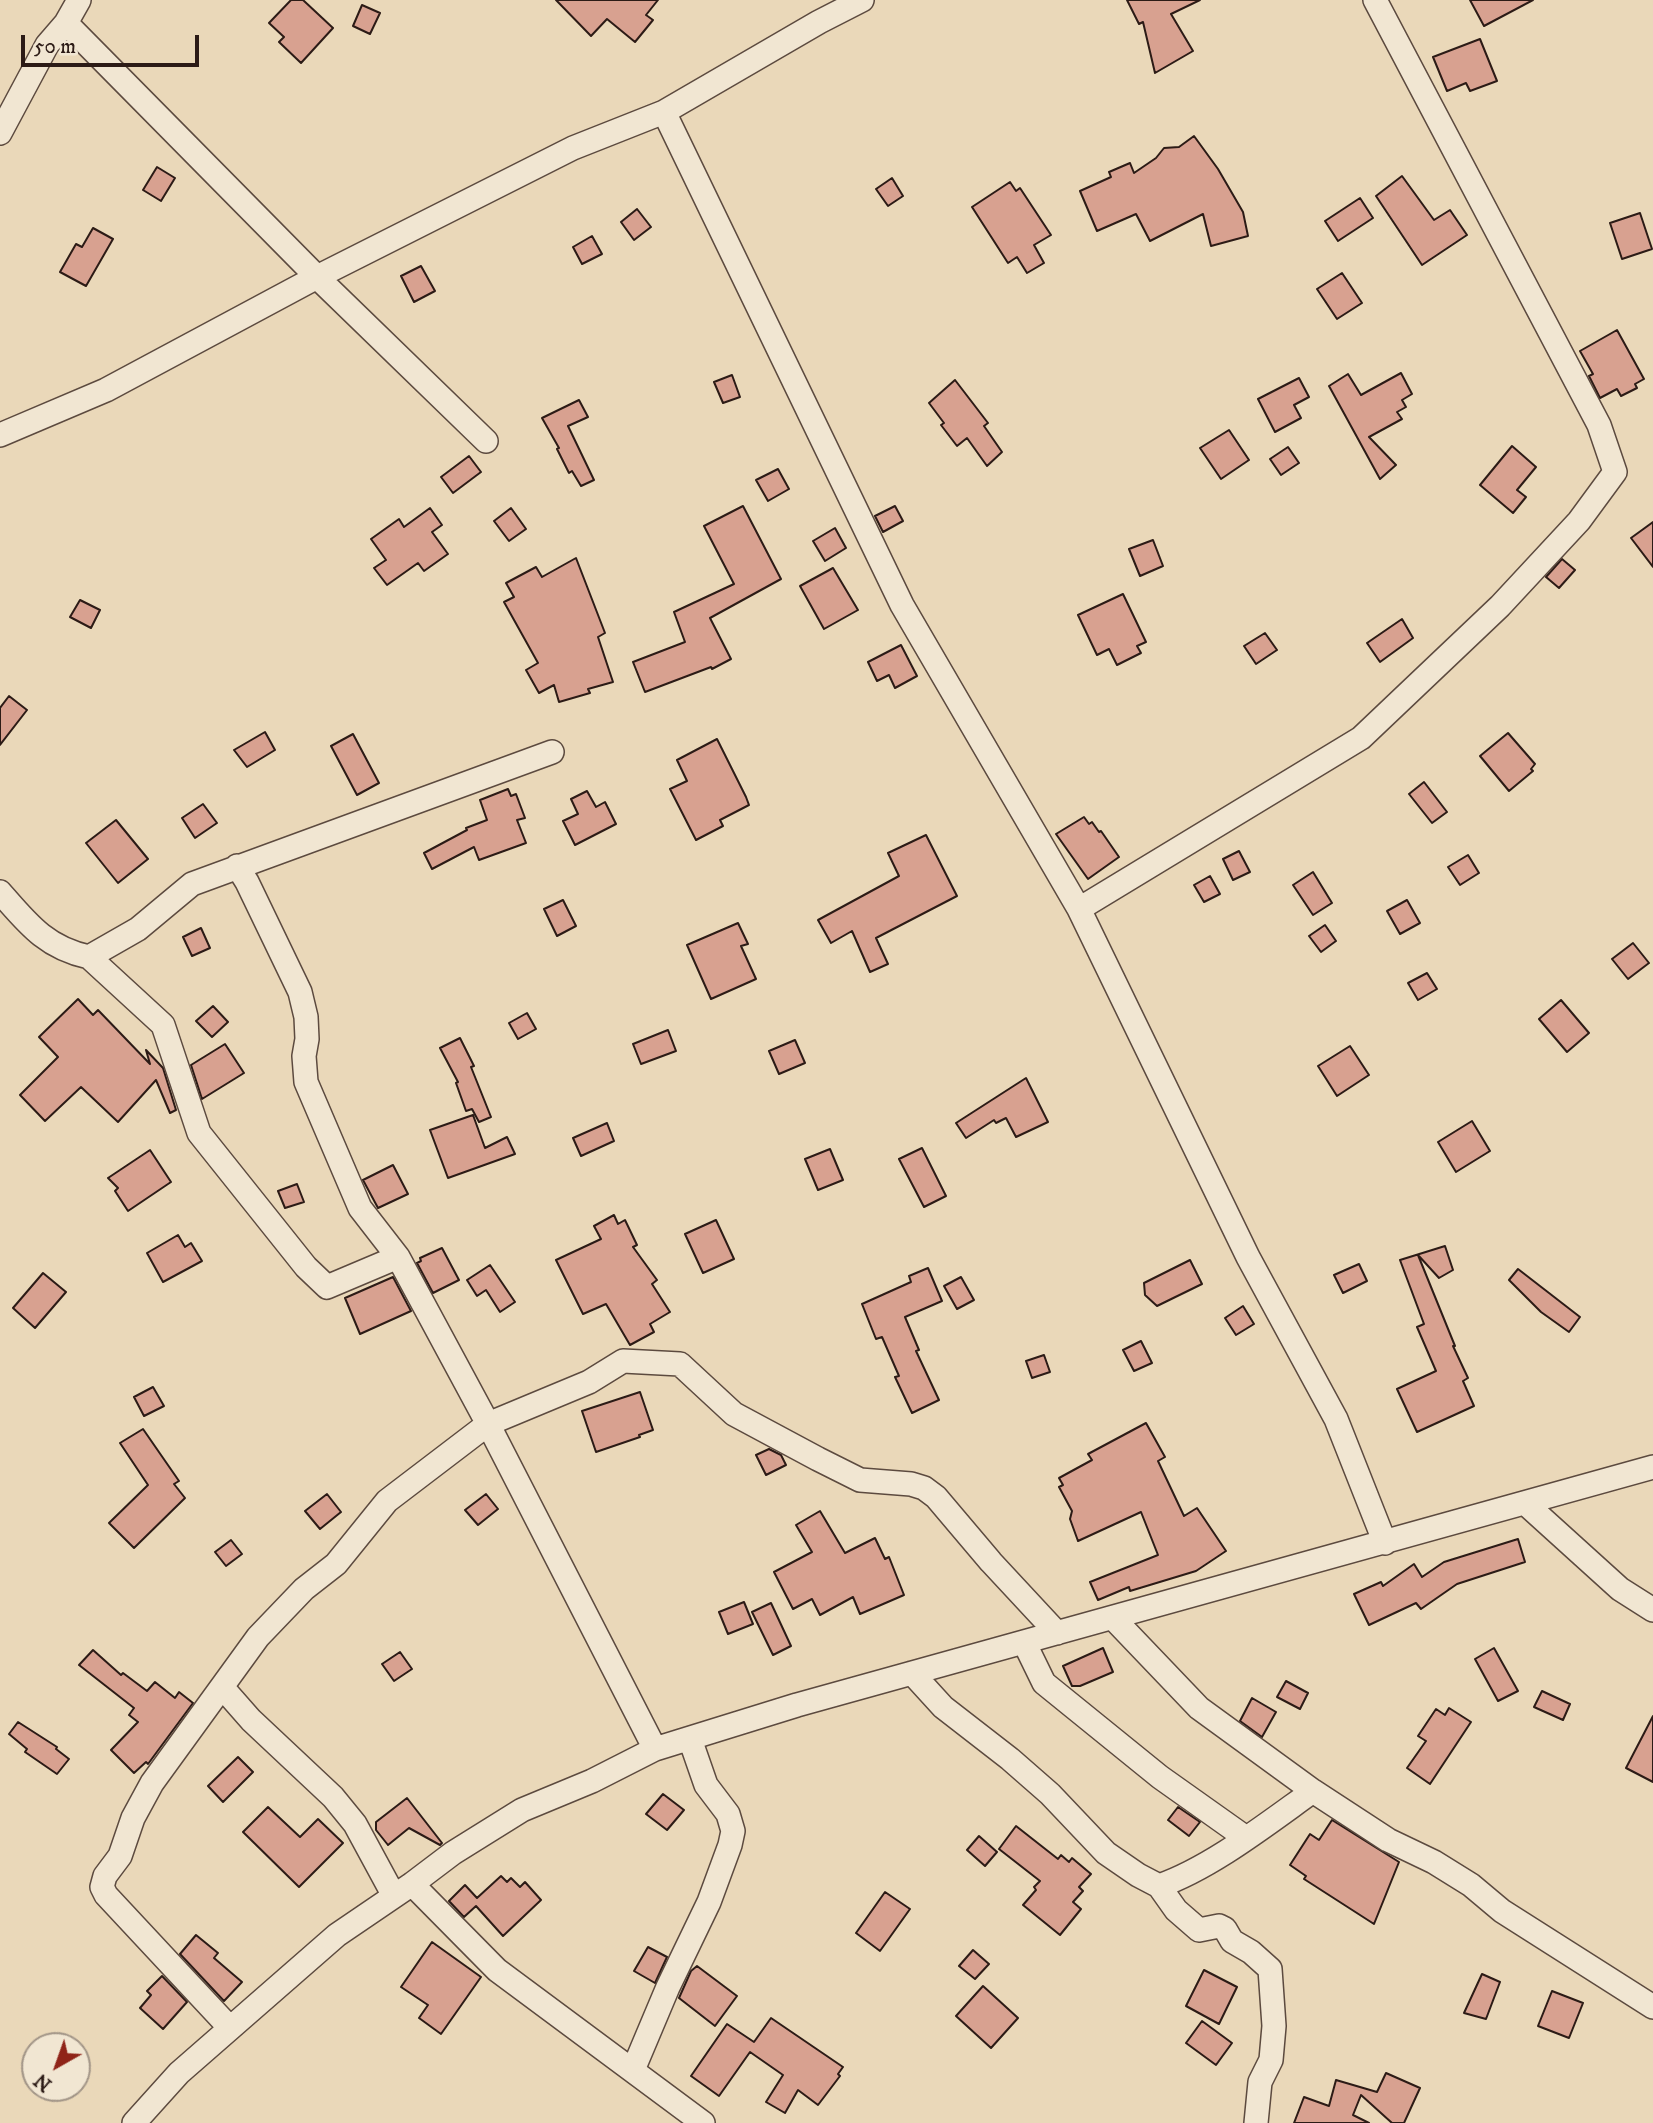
<!DOCTYPE html>
<style>
body{margin:0}
#map{position:relative;width:1653px;height:2123px;overflow:hidden;background:#ead8b9;font-family:"IM FELL DW Pica",serif}
canvas{display:block}
.north{position:absolute;left:21px;top:2032px;width:70px;height:70px;box-sizing:border-box;background:#f1e6d2;border:2px solid #a29587;border-radius:50%;rotate:220deg;font-size:19px;font-weight:700;line-height:28px;text-align:center;color:#2c1b16}
.north::after{content:'';display:block;margin:auto;width:24px;height:32px;background:#8f2418;clip-path:polygon(50% 0,100% 100%,50% 72%,0 100%)}
.scale{position:absolute;left:21px;top:35px;width:178px;height:32px;box-sizing:border-box;border:4px solid #2c1b16;border-top:0;padding-left:9px;font-size:21px;line-height:24px;white-space:nowrap;color:#2c1b16;-webkit-text-stroke:5px #f1e6d2;paint-order:stroke}
</style>
<div id="map">
<canvas width="1653" height="2123"></canvas>
<div class="north">N</div>
<div class="scale">50 m</div>
</div>
<script>
const g = document.querySelector('canvas').getContext('2d');
g.lineJoin = 'round';
function fill(path, color) { g.fillStyle = color; g.fill(path, 'evenodd'); }
function strokePath(path, color, width, dash) { g.strokeStyle = color; g.lineWidth = width; g.lineCap = dash ? 'butt' : 'round'; g.setLineDash(dash || []); g.stroke(path); }
const building = new Path2D(`
 M291 0H303L333 28 301 63 279 42 284 37 269 23Z
 M556 0H658L646 15 653 20 635 42 607 19 591 36Z
 M1127 0H1200L1171 14 1193 51 1155 73 1143 22 1139 24Z
 M1470 0H1533L1484 26Z
 M362 5 380 13 370 34 353 26Z
 M1480 39 1497 81 1470 91 1466 83 1447 91 1433 57Z
 M1194 136 1218 169 1243 212 1248 236 1211 246 1203 214 1150 241 1136 214 1097 231 1080 191 1111 177 1109 172 1130 163 1134 173 1156 158 1164 148 1179 147Z
 M157 167 175 178 161 201 143 190Z
 M1402 176 1434 220 1450 210 1467 235 1422 265 1376 196Z
 M892 178 903 196 888 206 876 189Z
 M1010 182 1016 191 1020 188 1051 235 1034 245 1044 263 1027 273 1017 257 1008 263 972 207Z
 M1360 198 1373 218 1338 241 1325 221Z
 M637 209 651 227 634 240 621 222Z
 M1640 213 1652 249 1622 259 1610 223Z
 M93 228 113 239 86 286 60 272 76 244 82 247Z
 M592 236 602 254 582 264 573 247Z
 M421 266 435 291 414 302 401 276Z
 M1342 273 1362 303 1337 319 1317 289Z
 M1617 330 1644 379 1635 384 1637 388 1621 396 1617 389 1600 398 1589 376 1593 374 1580 351Z
 M1401 373 1412 394 1402 400 1406 407 1397 412 1402 419 1369 437 1396 465 1380 479 1329 386 1348 374 1361 395Z
 M732 375 740 397 723 403 714 382Z
 M1299 378 1309 397 1294 405 1301 418 1275 432 1258 399Z
 M955 380 988 423 984 426 1002 452 987 466 967 438 957 446 941 425 944 423 929 403Z
 M579 400 588 417 568 426 594 480 581 486 572 471 569 473 557 449 559 448 542 418Z
 M1229 430 1249 460 1221 479 1200 448Z
 M1512 446 1536 467 1517 490 1526 497 1513 513 1480 485Z
 M1288 447 1299 463 1281 475 1270 459Z
 M469 456 481 472 453 493 441 477Z
 M778 469 789 489 768 501 756 480Z
 M743 506 781 579 710 618 731 659 712 669 711 667 645 692 633 662 685 642 674 612 734 584 704 526Z
 M895 506 903 521 883 532 875 516Z
 M430 508 442 525 432 532 448 554 424 571 418 563 387 585 374 568 386 560 371 539 399 519 404 527Z
 M511 508 526 529 509 541 494 521Z
 M1653 522V567L1631 538Z
 M835 528 846 548 825 561 813 541Z
 M1153 540 1163 566 1140 576 1129 549Z
 M576 558 605 633 598 637 613 682 588 689 590 693 559 702 554 685 539 693 526 670 538 663 504 602 514 597 506 583 536 567 542 577Z
 M1562 559 1575 570 1559 588 1546 577Z
 M833 568 858 610 824 629 800 586Z
 M1123 594 1146 642 1137 646 1141 653 1117 665 1109 649 1097 655 1078 615Z
 M80 600 100 610 91 628 70 617Z
 M1402 619 1413 638 1380 662 1367 643Z
 M1265 633 1277 650 1256 664 1244 646Z
 M901 645 917 676 895 688 889 675 877 681 868 662Z
 M9 696 27 710 0 745V708Z
 M265 732 275 750 247 767 234 750Z
 M1508 733 1535 764 1531 769 1533 771 1509 791 1480 756Z
 M353 734 379 783 357 795 331 746Z
 M717 739 746 797 749 805 720 820 723 826 696 840 670 789 687 781 677 760Z
 M1424 782 1447 812 1432 823 1409 794Z
 M508 789 511 796 516 794 525 818 517 820 526 843 479 860 474 847 432 869 424 853 467 830 466 828 487 820 480 800Z
 M587 791 596 807 605 802 616 824 575 845 563 821 578 814 571 799Z
 M203 804 217 823 195 838 182 818Z
 M1084 817 1089 824 1092 822 1099 832 1101 831 1119 857 1088 879 1056 834Z
 M116 820 148 859 118 883 86 843Z
 M926 835 957 896 876 938 888 964 870 972 852 931 831 943 818 920 899 876 888 853Z
 M1239 851 1250 872 1233 880 1223 859Z
 M1468 855 1479 873 1460 885 1448 867Z
 M1313 872 1332 903 1313 915 1293 885Z
 M1210 876 1220 894 1204 902 1194 885Z
 M563 900 576 926 557 936 544 909Z
 M1407 900 1420 923 1400 934 1387 911Z
 M738 923 748 944 741 946 756 979 711 999 687 945Z
 M1325 925 1336 941 1321 952 1309 936Z
 M201 928 210 948 192 956 183 937Z
 M1633 943 1649 963 1628 979 1612 959Z
 M1427 973 1437 989 1418 1000 1408 983Z
 M78 999 93 1015 98 1010 150 1064 146 1050 163 1068 176 1110 170 1113 156 1080 118 1122 81 1087 45 1121 20 1095 58 1057 39 1037Z
 M1561 1000 1589 1033 1567 1052 1539 1019Z
 M213 1006 228 1022 212 1037 196 1021Z
 M527 1013 536 1029 518 1039 509 1023Z
 M668 1030 676 1051 641 1064 633 1044Z
 M460 1038 474 1066 471 1067 491 1117 479 1122 472 1109 466 1111 456 1083 458 1082 440 1048Z
 M795 1040 805 1063 779 1074 769 1051Z
 M225 1044 244 1073 202 1099 191 1065Z
 M1350 1046 1369 1075 1337 1096 1318 1066Z
 M1026 1078 1048 1122 1016 1137 1006 1118 996 1123 994 1120 966 1138 956 1123Z
 M473 1115 485 1148 507 1137 515 1154 448 1178 430 1130Z
 M1472 1121 1490 1151 1456 1172 1438 1142Z
 M607 1123 614 1141 581 1156 573 1138Z
 M922 1148 946 1196 924 1207 899 1159Z
 M830 1149 843 1180 818 1190 805 1159Z
 M150 1150 171 1182 128 1211 115 1191 118 1188 108 1178Z
 M393 1165 408 1194 378 1208 363 1180Z
 M297 1184 304 1202 285 1208 278 1191Z
 M614 1215 618 1224 625 1220 637 1245 633 1247 657 1280 652 1284 670 1312 650 1324 654 1332 630 1345 606 1304 583 1314 556 1260 601 1239 594 1226Z
 M716 1220 734 1259 703 1273 685 1234Z
 M178 1235 185 1247 191 1243 202 1261 163 1282 147 1253Z
 M1445 1246 1453 1270 1439 1278 1418 1255 1455 1346H1453L1468 1378 1463 1381 1474 1406 1417 1432 1397 1389 1436 1371 1417 1327 1424 1324 1400 1260Z
 M442 1248 459 1280 433 1293 417 1263 421 1261 420 1258Z
 M1190 1260 1202 1284 1157 1306 1145 1295 1144 1283Z
 M1359 1264 1367 1281 1343 1293 1334 1275Z
 M490 1265 515 1302 500 1312 486 1290 477 1296 467 1280Z
 M928 1268 942 1301 905 1317 919 1350 916 1351 939 1400 912 1413 895 1377 899 1376 882 1337 876 1339 862 1304 911 1282 909 1276Z
 M1518 1269 1580 1317 1569 1332 1541 1312 1509 1280Z
 M43 1273 66 1292 35 1328 13 1308Z
 M393 1277 411 1311 360 1334 345 1298Z
 M961 1277 974 1300 957 1309 944 1286Z
 M1243 1306 1254 1324 1236 1335 1225 1318Z
 M1141 1341 1152 1363 1134 1371 1123 1350Z
 M1044 1355 1050 1372 1032 1378 1026 1361Z
 M153 1387 164 1406 144 1416 134 1397Z
 M640 1392 653 1430 639 1435 640 1437 596 1452 582 1411Z
 M1146 1423 1165 1457 1158 1461 1184 1516 1197 1508 1226 1551 1196 1571 1130 1591 1129 1587 1098 1600 1090 1582 1158 1555 1141 1512 1078 1541 1070 1519 1072 1511 1059 1487 1063 1485 1059 1478 1092 1460 1088 1454Z
 M143 1429 179 1481 174 1484 185 1498 134 1548 109 1523 148 1485 120 1443Z
 M769 1449 781 1455 786 1465 766 1475 756 1455Z
 M327 1494 341 1512 320 1529 305 1511Z
 M486 1494 498 1509 478 1525 465 1510Z
 M820 1511 845 1553 875 1538 885 1559 889 1557 904 1595 860 1614 853 1597 820 1615 812 1599 793 1609 774 1572 812 1552 796 1525Z
 M1518 1539 1525 1562 1457 1584 1421 1609 1416 1603 1369 1625 1354 1594 1381 1582 1383 1586 1414 1564 1422 1577 1444 1562Z
 M231 1540 242 1554 226 1566 215 1552Z
 M744 1602 753 1624 728 1634 719 1612Z
 M771 1603 791 1646 773 1655 752 1612Z
 M1103 1648 1113 1672 1080 1686H1072L1063 1666Z
 M1494 1648 1518 1691 1498 1701 1475 1659Z
 M93 1650 121 1675 123 1673 147 1691 155 1682 175 1698 179 1692 193 1703 148 1764 146 1762 134 1773 111 1750 138 1722 129 1715 134 1708 79 1665Z
 M400 1652 412 1669 394 1681 382 1664Z
 M1286 1681 1308 1693 1300 1709 1277 1697Z
 M1542 1691 1570 1704 1563 1720 1534 1707Z
 M1252 1698 1276 1712 1262 1737 1240 1721Z
 M1449 1708 1471 1722 1430 1784 1407 1768 1426 1741 1418 1736 1436 1709 1445 1715Z
 M1653 1716V1782L1626 1768Z
 M18 1722 57 1747 56 1749 69 1759 57 1774 25 1752 27 1749 9 1734Z
 M238 1757 253 1772 223 1802 208 1786Z
 M663 1794 684 1810 667 1830 646 1814Z
 M407 1798 442 1843 440 1845 409 1828 388 1845 376 1830V1822Z
 M268 1807 300 1837 318 1819 343 1843 299 1887 243 1832Z
 M1178 1807 1200 1822 1189 1836 1168 1820Z
 M1332 1820 1399 1862 1374 1924 1304 1879 1306 1876 1290 1865 1310 1834 1319 1840Z
 M1016 1826 1058 1859 1061 1855 1069 1862 1072 1858 1091 1874 1079 1887 1083 1891 1073 1902 1081 1909 1060 1935 1023 1905 1036 1890 1034 1887 1040 1881 999 1849Z
 M979 1836 997 1852 985 1866 967 1850Z
 M501 1876 507 1882 511 1878 520 1887 525 1882 541 1900 503 1936 476 1906 464 1917 449 1901 465 1885 477 1898Z
 M885 1892 910 1909 880 1951 856 1933Z
 M196 1935 218 1953 214 1958 242 1982 224 2001 180 1954Z
 M432 1942 481 1977 441 2034 419 2018 428 2005 401 1987Z
 M648 1947 667 1957 655 1983 634 1971Z
 M973 1950 989 1964 975 1979 959 1966Z
 M697 1966 737 1996 715 2026 679 1998 691 1971Z
 M1204 1970 1237 1987 1219 2024 1186 2006Z
 M1482 1974 1500 1982 1486 2019 1464 2013Z
 M162 1976 187 2002 163 2029 140 2008 151 1995 147 1991Z
 M983 1986 1018 2018 991 2048 956 2016Z
 M1552 1991 1583 2003 1569 2038 1538 2026Z
 M771 2018 843 2067 838 2074 840 2076 818 2105 798 2090 785 2113 766 2102 783 2075 750 2052 719 2096 691 2076 727 2024 754 2042Z
 M1202 2021 1232 2043 1216 2065 1186 2043Z
 M1386 2073 1420 2088 1404 2123H1392L1361 2095 1353 2115 1369 2123H1294L1304 2097 1329 2106 1336 2080 1377 2092Z`);
fill(building, '#d8a190');
strokePath(building, '#2c1b16', 2);
const street = new Path2D(`
 M66 23 317 277 486 441
 M664 112 902 605 1079 909 1248 1257 1336 1419 1385 1543
 M0 133 47 45 66 23 79 0
 M0 435 106 390 317 277 573 148 664 112 819 22 862 0
 M237 866 247 882 300 992 306 1017 307 1039 304 1056 306 1082 360 1208 398 1257 488 1424 655 1749
 M0 892C27 923 46 948 89 957L138 929 192 884 552 752
 M1079 909 1361 738 1500 606 1579 521 1615 472 1599 425 1375 0
 M89 957 163 1025 199 1133 306 1267 327 1287 398 1257
 M1525 1503 1620 1589 1653 1610
 M1113 1618 1199 1708 1313 1791 1388 1840 1434 1862 1471 1885 1502 1911 1653 2007
 M1024 1642 1044 1683 1160 1777 1246 1838
 M912 1673 943 1707 1010 1759 1050 1794 1106 1853 1138 1875 1159 1886 1176 1910 1199 1930 1219 1926 1225 1929 1232 1941 1251 1952 1270 1969 1274 2026 1271 2060 1260 2082 1256 2123
 M222 1687 251 1720 333 1797 355 1824 394 1896
 M412 1884 497 1970 703 2123
 M1159 1886C1211 1868 1268 1823 1313 1791
 M230 2028 106 1895 102 1887 105 1876 120 1856 133 1818 152 1783 258 1637 304 1589 336 1564 387 1501 488 1424 589 1382 623 1361 680 1364 734 1414 818 1459 860 1480 911 1484 924 1488 936 1497 991 1562 1057 1633
 M633 2070 668 1987 709 1902 730 1845 733 1831 728 1814 706 1785 690 1739
 M134 2123 179 2073 337 1935 412 1884 453 1853 522 1810 592 1781 655 1749 797 1705 1653 1467`);
strokePath(street, '#5c4a3f', 26);
strokePath(street, '#f1e6d2', 23);
</script>
